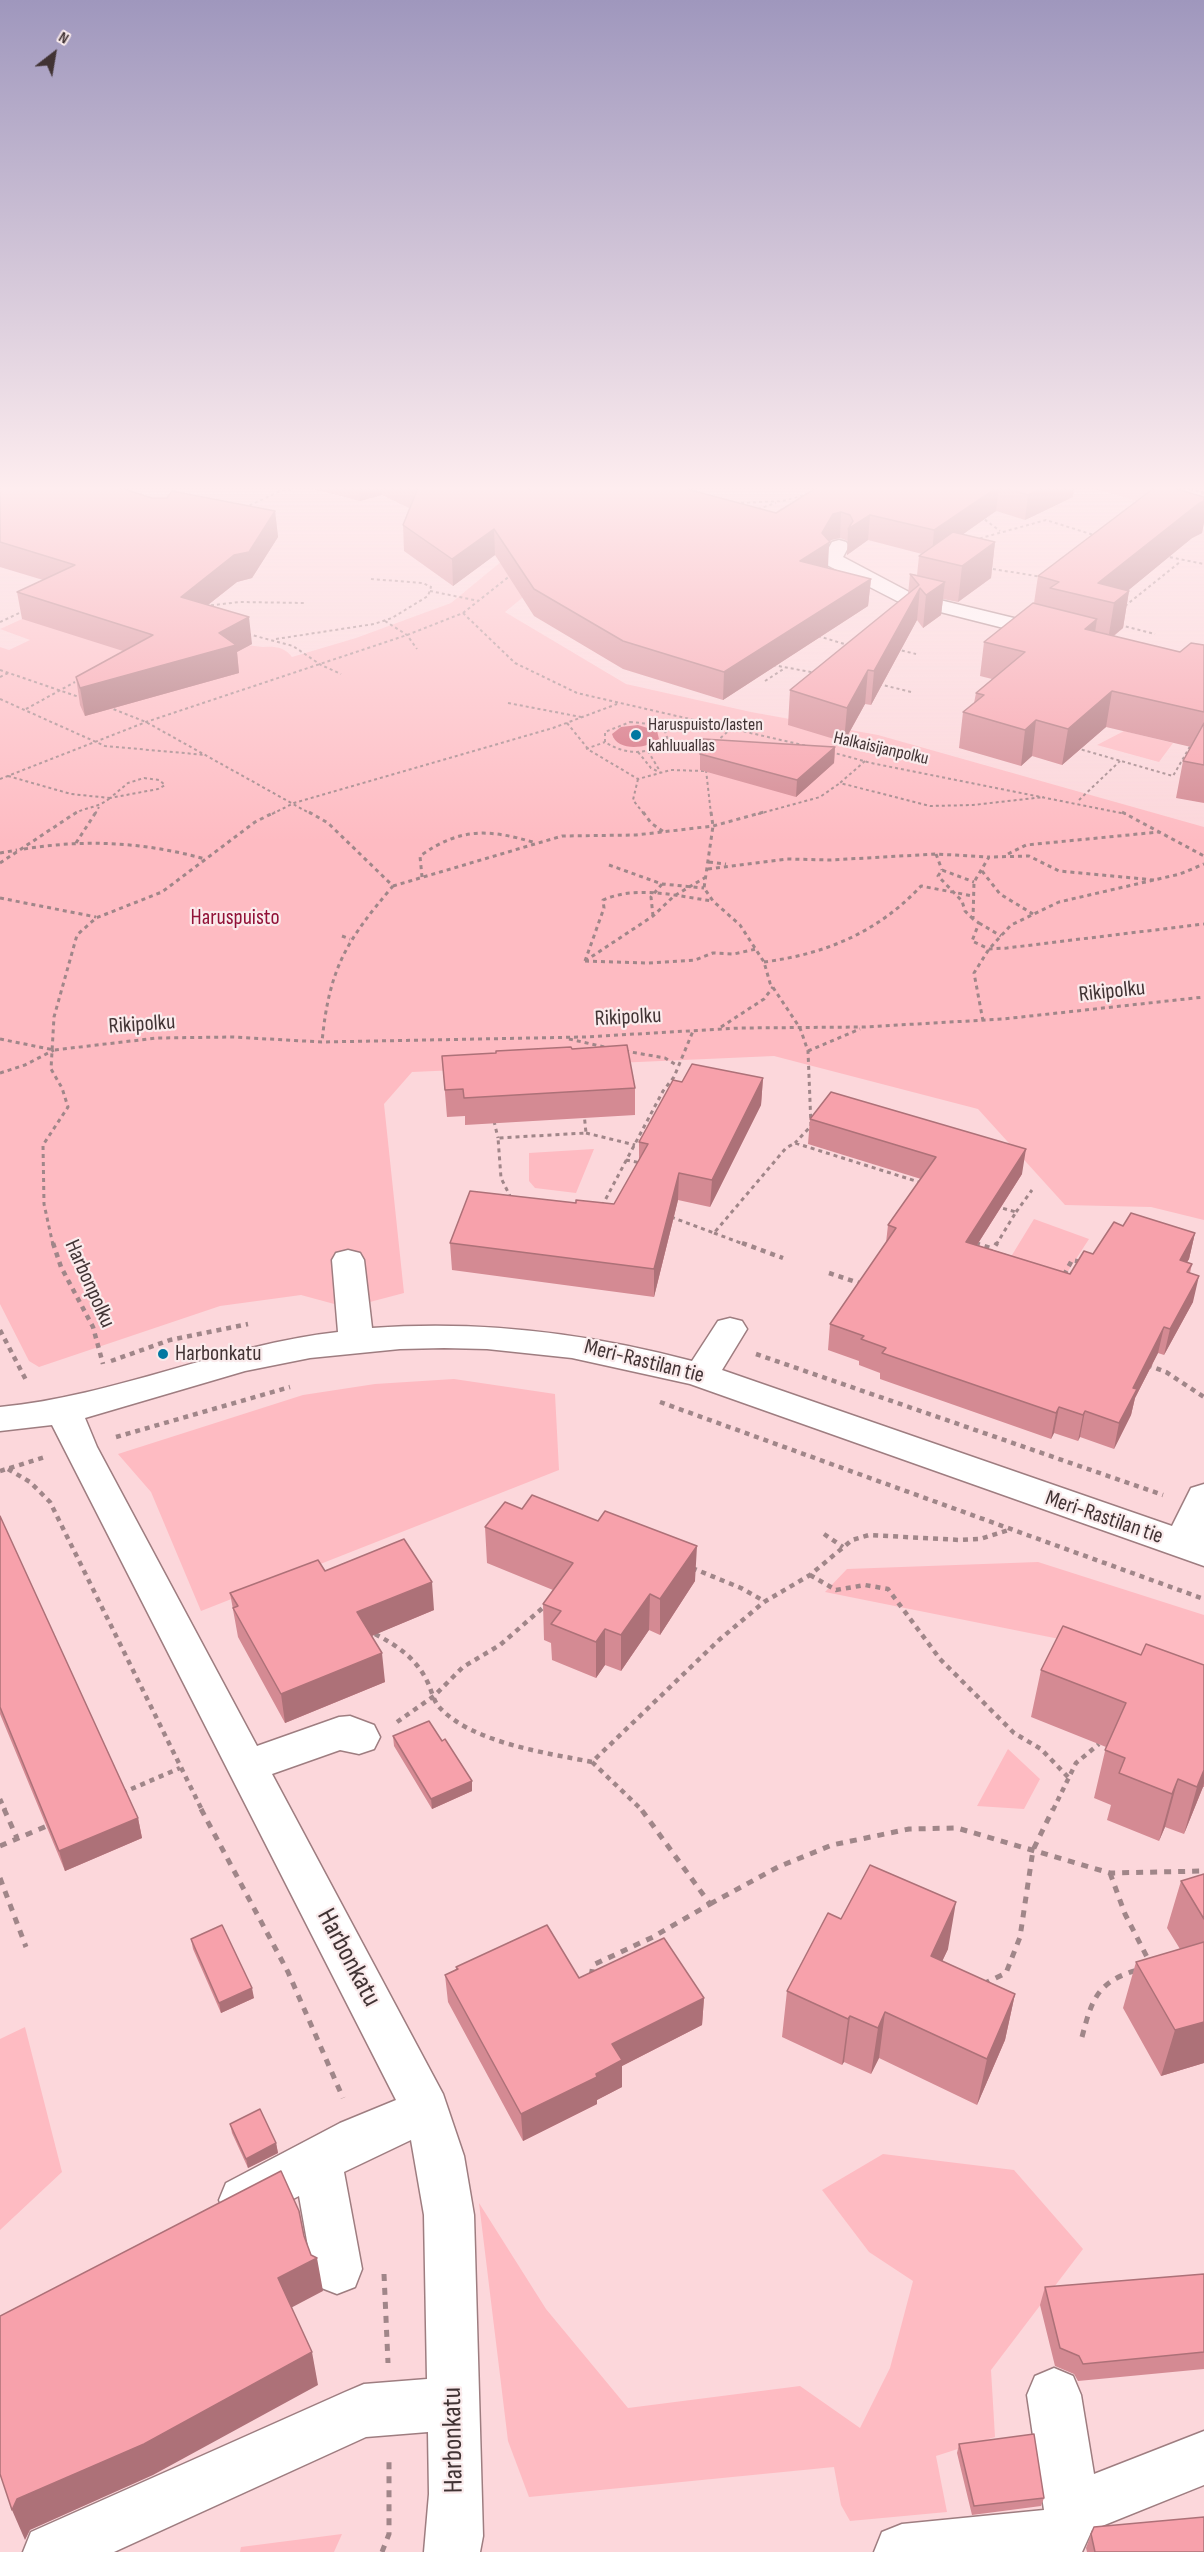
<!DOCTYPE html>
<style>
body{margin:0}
#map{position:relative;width:1204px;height:2552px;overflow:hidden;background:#fcd7db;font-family:"Sofia Sans Condensed",sans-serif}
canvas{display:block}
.north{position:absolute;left:24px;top:24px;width:60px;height:60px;-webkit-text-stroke:4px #faebec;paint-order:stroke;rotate:31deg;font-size:16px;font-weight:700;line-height:24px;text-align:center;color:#413334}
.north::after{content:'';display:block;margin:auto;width:21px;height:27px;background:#413334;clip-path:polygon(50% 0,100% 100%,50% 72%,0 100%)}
</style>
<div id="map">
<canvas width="1204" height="2552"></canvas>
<div class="north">N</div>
</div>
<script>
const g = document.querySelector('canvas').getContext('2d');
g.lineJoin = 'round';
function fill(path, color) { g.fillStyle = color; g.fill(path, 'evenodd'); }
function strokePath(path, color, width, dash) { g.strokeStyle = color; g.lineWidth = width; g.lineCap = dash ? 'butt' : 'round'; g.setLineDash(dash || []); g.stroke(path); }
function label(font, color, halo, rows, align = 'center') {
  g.font = font + ' "Sofia Sans Condensed",sans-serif'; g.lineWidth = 4.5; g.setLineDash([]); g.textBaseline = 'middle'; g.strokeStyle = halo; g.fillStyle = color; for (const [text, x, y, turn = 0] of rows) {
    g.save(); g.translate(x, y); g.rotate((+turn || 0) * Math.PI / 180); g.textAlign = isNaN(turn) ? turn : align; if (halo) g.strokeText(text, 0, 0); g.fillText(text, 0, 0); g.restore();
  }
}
fill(new Path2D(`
 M1082 485H1159L1178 513Z
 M588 544 505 612 626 684 751 712 878 735 1204 827V1220L1151 1207 1065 1205 978 1109 774 1056 412 1072 384 1104 404 1293 366 1303 338 1305 301 1295 220 1306 39 1367 29 1361 0 1304V647L9 650 30 640 0 629 22 619 263 647C274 646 285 647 292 657L356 638 451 603 508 556Z
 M1124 731 1173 743 1159 762 1097 745Z
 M594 1149 576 1193 535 1188 529 1181V1153Z
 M1034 1219 1089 1239 1052 1296 998 1278Z
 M454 1379 555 1394 559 1470 201 1611 151 1492 118 1454 303 1395 375 1384Z
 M1038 1562 1204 1615V1668L825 1592 847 1569Z
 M1008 1749 1040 1779 1024 1809 977 1806Z
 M25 2027 62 2172 0 2230V2039Z
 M883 2154 1014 2170 1083 2249 991 2370 995 2437 936 2456 947 2512 850 2521 841 2505 834 2467 529 2497 508 2441 479 2203 546 2309 628 2408 800 2386 860 2428 890 2368 913 2281 869 2252 822 2190Z
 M342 2534 334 2552H240L241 2547Z`), '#febbc2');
fill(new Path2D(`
 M638 725 657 731 659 739C647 749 617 752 612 734L621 727Z`), '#d36c7c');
const minor = new Path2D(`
 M839 540 846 542 849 546 843 557 911 593 1059 629 1062 634 1059 639 1051 640 897 601 825 564 822 560 832 542Z
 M348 1250 360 1253 364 1260 372 1328C481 1320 587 1333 692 1361L718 1321 730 1318 742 1321 747 1329 722 1370 1172 1526 1191 1488 1204 1484V1566L690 1384 572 1358 487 1349 444 1348 400 1349 310 1358 245 1371 85 1418 97 1447 257 1746 339 1717 350 1716 374 1725 380 1737 374 1749 359 1754 340 1750 272 1774 443 2094 464 2156 474 2215 483 2536 480 2552H424L429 2494 428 2432 366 2437 114 2552H23L31 2532 345 2392 364 2384 427 2379 424 2215 411 2140 344 2172 362 2269 355 2287 337 2294 319 2287 312 2269 299 2196 244 2224 226 2217 219 2200 226 2183 340 2123 396 2100 52 1425 0 1431V1407C116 1396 222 1345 338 1332L332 1260 336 1253Z
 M1054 2368 1073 2376 1081 2395 1094 2474 1204 2431V2485L1092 2530 1082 2552H874L882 2532 902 2524 1044 2510 1027 2395 1035 2376Z`);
strokePath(minor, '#9e7d80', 3);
strokePath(new Path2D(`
 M1172 485 1204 493
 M231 486 248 485
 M783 501 808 494
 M735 503 784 501
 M244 508 278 492 308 485
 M758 509 776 503
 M980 516 1000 531
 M974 540 1046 520 1097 536
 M1164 556 1204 564
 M987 568 1042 577
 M430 591 479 601
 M205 606 240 602 305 603
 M1125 606 1180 562
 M463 613 515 663 577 693 807 746
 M385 621 407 635 417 649
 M0 622 26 610
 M1120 625 1155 634
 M248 634 293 646 321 665 341 674
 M818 636 851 646
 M276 639 374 624 392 618 428 596 431 587 423 583 371 579
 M896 649 916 654
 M773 665 816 673
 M0 670 82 698
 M0 677 8 673
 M765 681 785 668
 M879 684 911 692
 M0 699 105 746 206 755
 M508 703 581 717
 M108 707 146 722 311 814
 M26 709 75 682
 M630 722 651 724 665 731 668 740C649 756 625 755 605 742V732Z
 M567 723 589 750 638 779 671 770 704 771
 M716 742 733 727
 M1076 748 1173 776 1192 743
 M586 749 605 742
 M648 751 661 773
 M638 752 651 768 661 773
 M831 752 871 763 1126 814
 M865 761 840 783 930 806 973 805 1044 797
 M706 770 711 814
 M8 776 71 794 110 798
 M144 778 159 780 165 785 158 789 110 798 128 783Z
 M0 779 146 722 407 635 463 613 511 575
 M638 779 633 800 644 814
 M1079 800 1120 761
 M74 814C87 806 97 809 110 798
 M95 814 99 807
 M272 814 294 803 553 728 617 704
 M758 814 820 797 840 783`), '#a08689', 2, [3, 3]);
strokePath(new Path2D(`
 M309 812 328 823 393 886C346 941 329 969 322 1042
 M643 812 651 823 664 832
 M711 812 713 826 704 888 713 901 740 925 764 962 770 983 800 1028 808 1051 811 1126 795 1143
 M1122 812 1204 856
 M76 843 96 812
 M24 849C86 839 144 842 205 859
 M0 853 17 850
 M936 854 942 870
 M1008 854 1026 845 1159 832
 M709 862 726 864
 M0 863 77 812
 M609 865 662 884 704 888
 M708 869 787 859 831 860 936 854 989 857
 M982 871 1000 894 1033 914
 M422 877 420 856C461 827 489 829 536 843
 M1154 880 1059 871 1029 856 989 857 974 882 973 919 979 923 972 941 989 949 1007 948 1204 924
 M393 886 562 836 636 835 713 826 764 812
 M0 898 96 917
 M653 916 651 897 662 884
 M973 919 965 911 962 901 938 876 942 870 974 882
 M979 923 1001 936
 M342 936 350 939
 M585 961 604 908 603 900C637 885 677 896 712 901
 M585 961 648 963 695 960 713 953 734 954 756 949
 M585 961 653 916 674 896 706 877
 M764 962C826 954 878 932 921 886L973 896
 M983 1021 974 973 989 949 1011 925 1059 902 1180 874 1204 864
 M721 1027 764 999 773 987
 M0 1039 54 1050 157 1038 232 1037 322 1042 584 1037 740 1028 864 1027 1003 1019 1204 997
 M569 1039 609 1048
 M625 1051 665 1058 678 1066
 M808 1051 860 1029
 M0 1073 25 1065 54 1050
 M494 1121 498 1138
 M586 1133 635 1145
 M626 1160 641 1163
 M511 1198 501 1178 498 1138 586 1133 584 1113
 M602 1206 663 1091 674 1077 693 1031
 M1016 1212 1032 1190
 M671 1217 714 1233 786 1148 795 1143 922 1183
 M714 1233 746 1245
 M975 1243 980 1245
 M53 1245 44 1204 43 1145 68 1107 62 1088 51 1069 54 1017 77 935 96 918 162 892 255 822 275 812
 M996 1245 1016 1212 998 1207`), '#a08689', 3, [4, 4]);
strokePath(new Path2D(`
 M53 1243 61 1267 93 1327 103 1364
 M742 1243 783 1258
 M975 1243 993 1249
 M990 1254 997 1243
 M829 1273 862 1284
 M1064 1275 1072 1260 1081 1262
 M0 1330 27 1382
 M756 1354 1163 1495
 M111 1361 170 1340 248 1324
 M1147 1365 1166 1372 1204 1397
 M660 1402 1204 1599
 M116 1437 290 1387
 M8 1469 30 1482 50 1502 202 1810
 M0 1471 45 1457
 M824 1534 843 1547
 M692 1568 741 1588 764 1601
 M810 1575 836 1590 865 1585 888 1589 940 1659 1014 1733 1041 1749 1068 1777
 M375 1634C398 1646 417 1659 428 1683 432 1692 434 1702 440 1708 473 1743 547 1753 592 1762L719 1640 764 1602 810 1575 852 1540 869 1535 960 1540 980 1539 1009 1530
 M397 1722 434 1696 463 1667 500 1645 546 1605
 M592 1762 642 1810
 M122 1793 180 1768
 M0 1799 5 1810
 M1053 1810 1076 1763 1099 1744`), '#a08689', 4.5, [5, 5]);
strokePath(new Path2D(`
 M4 1809 17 1838
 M201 1809 288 1972 343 2098
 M0 1846 49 1825
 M1110 1873 1125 1914 1150 1963
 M0 1878 26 1947
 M710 1904 778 1867 832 1845 909 1829 957 1828 1110 1873 1204 1871
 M591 1976 593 1965 653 1937 710 1904 641 1809
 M983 1984 1006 1973 1020 1937 1033 1850 1053 1809
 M1082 2037C1092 1999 1097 1982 1137 1970
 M384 2274 388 2363
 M382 2552 389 2534V2457`), '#a08689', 5, [7, 7]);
fill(minor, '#fff');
fill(new Path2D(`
 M0 485 152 498 275 511 278 537 252 578 237 582 208 605 252 644 237 652 239 673 85 716 80 705 76 677 123 651 22 619 17 592 43 580 0 567Z
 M298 485H520L530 490 776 513 821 485H1074L1073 497 1025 520 996 511 963 534 995 542 991 578 958 602 943 599 941 615 923 628 917 620 871 705 865 704 844 742 788 725 790 690 908 594 910 574 917 575 919 556 922 554 868 540 847 555 848 541 840 538 831 540 829 543 827 568 871 579 868 606 723 700 623 669 534 616 495 555 453 586 404 551 403 525 409 508 382 495 360 501Z
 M1204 497V522L1202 533 1192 538 1127 591H1129L1123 628 1114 636 1180 652 1204 645V643V803L1176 798 1183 761 1191 747 1106 727 1062 765 1032 756 1021 766 959 748 963 712 974 703 976 693 992 679 980 676 984 642 1034 603 1038 576Z
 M835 747 834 763 796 797 700 770V754Z
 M572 1049 635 1088V1115L465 1125V1116L447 1117 442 1056Z
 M763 1078 761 1105 710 1207 678 1200 654 1297 452 1270 450 1243 576 1203 614 1204 639 1161V1142L682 1082Z
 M810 1119 1022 1174 977 1245 1070 1274 1093 1254 1123 1226 1195 1233 1189 1259 1187 1262 1192 1264 1190 1273 1193 1302 1164 1355 1158 1353 1135 1398 1131 1415 1114 1449 1080 1437 1078 1441 1054 1433 1051 1439 880 1379V1373L859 1365V1361L828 1350 830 1324 886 1243 888 1225 921 1179 808 1144Z
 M0 1516 138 1818 142 1838 65 1871 0 1714Z
 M485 1527 695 1581 660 1635 649 1630 621 1671 605 1665 596 1678 552 1660 551 1643 544 1640 543 1604 553 1590 487 1563Z
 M325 1571 434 1610 371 1636 385 1682 285 1723 238 1637 230 1593Z
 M1141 1655 1204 1665V1787H1203L1184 1834 1165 1827 1159 1841 1107 1820 1111 1805 1094 1798 1106 1747 1031 1717 1041 1670Z
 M393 1736 472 1791 432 1809 394 1746Z
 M1204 1874V2063L1161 2076 1123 2008 1136 1962 1180 1949 1167 1928 1181 1881Z
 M841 1919 948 1949 942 1961 1015 1994 1005 2040 977 2105 879 2058 871 2074 844 2062 842 2065 782 2037 787 1991Z
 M191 1939 254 1998 221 2013 193 1949Z
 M456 1967 579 1978 704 1998 702 2025 622 2066V2087L597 2100V2104L523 2141 448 2002 445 1975 456 1969Z
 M230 2124 276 2143 278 2153 248 2168 232 2133Z
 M1204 2274V2369L1078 2381 1074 2374 1055 2366 1040 2305 1045 2287Z
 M959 2444 1044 2498 1041 2506 972 2515 957 2453Z
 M1091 2534 1204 2552H1087L1086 2548Z`), '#d48a93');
fill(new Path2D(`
 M359 485H382V495L360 501Z
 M1049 485H1074L1073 497 1025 520 1028 495Z
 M999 486 996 511 932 556 934 530Z
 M1204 501V522L1202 533 1192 538 1113 603 1098 583 1198 504Z
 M275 511 278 537 252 578 237 582 185 623 181 597 234 555Z
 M841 512 840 538 831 540 829 543 828 568 798 588 800 561 822 533 833 514Z
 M870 515 868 540 847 555 848 529Z
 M494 529 495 555 453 586 452 559Z
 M995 542 991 578 958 602 962 566Z
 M871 579 868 606 723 700 724 672Z
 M945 582 941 615 923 628 926 595Z
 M920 588 917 620 871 705 874 671Z
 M1129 591 1123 628 1108 640 1114 603Z
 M249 617 252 644 237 652 239 673 85 716 80 688 219 633Z
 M1097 619 1092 653 1085 629Z
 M868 670 865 704 844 742 847 708Z
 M1112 691 1106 727 1062 765 1068 729Z
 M1036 720 1032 756 1021 766 1025 730Z
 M835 747 834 763 796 797 797 780Z
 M763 1078 761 1105 710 1207 712 1180Z
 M1026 1149 1022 1174 963 1267 966 1242Z
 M679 1173 678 1200 654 1297V1269Z
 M1195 1233 1189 1259 1174 1285 1180 1260Z
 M1199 1276 1193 1302 1164 1355 1170 1329Z
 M1164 1327 1158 1353 1135 1398 1131 1415 1114 1449 1119 1423 1133 1388Z
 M1059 1407 1054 1433 1051 1439 1056 1413Z
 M1085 1411 1080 1437 1078 1441 1083 1415Z
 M697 1546 695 1581 660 1635V1599Z
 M432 1582 434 1610 360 1641 357 1612Z
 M650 1594 649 1630 621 1671V1635Z
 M605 1629V1665L596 1678V1642Z
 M382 1653 385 1682 285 1723 281 1694Z
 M1204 1770V1783L1203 1787 1184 1834 1197 1787Z
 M1178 1779 1165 1827 1159 1841 1172 1794Z
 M472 1781V1791L432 1809 431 1799Z
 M138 1818 142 1838 65 1871 59 1851Z
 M956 1902 948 1949 923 2002 931 1956Z
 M252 1988 254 1998 221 2013 219 2003Z
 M1015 1994 1005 2040 977 2105 987 2059Z
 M704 1998 702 2025 622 2066V2087L597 2100V2104L523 2141 521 2114 596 2074 612 2044Z
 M885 2012 879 2058 871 2074 878 2028Z
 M850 2016 844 2062 842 2065 848 2019Z
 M1204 2022V2063L1161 2076 1175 2030Z
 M276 2143 278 2153 248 2168 246 2159Z
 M317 2258 323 2291 285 2311 278 2278Z
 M312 2352 318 2385 153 2475 30 2530 25 2540 12 2510 17 2499Z`), '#ad7178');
const building = new Path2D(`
 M0 485H110L152 498H167L172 491 275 511 249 552 234 555 181 597 249 617 219 633 236 645 80 688 76 677 153 635 17 592 75 565 0 542Z
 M412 485H520L530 490 536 485H672L776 513 821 485H1049L1028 495 999 486 934 530 870 515 848 529 853 521 850 515 841 512 833 514 822 533 830 542 800 561 871 579 724 672 623 641 534 589 494 529 452 559 403 525 418 488Z
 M1158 485H1162L1204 497V501L1198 504 1098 583 1129 591 1114 603 1050 588 1059 582 1038 576Z
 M953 532 995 542 962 566 919 556Z
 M910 574 945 582 926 595 920 588 874 671 868 670 847 708 790 690 919 585Z
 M1033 603 1097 619 1085 629 1180 652 1191 643 1204 645V712L1112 691 1068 729 1036 720 1025 730 963 712 984 695 976 693 1025 652 984 642Z
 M1204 723V765L1183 761Z
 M703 739 835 747 797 780 700 754Z
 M627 1045 635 1088 464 1098 463 1089 445 1090 442 1056 496 1053V1051L571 1047 572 1049Z
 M692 1064 763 1078 712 1180 679 1173 654 1269 450 1243 470 1191 576 1203V1200L614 1204 648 1144 639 1142 673 1080 682 1082Z
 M831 1092 1026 1149 966 1242 1070 1274 1084 1251 1093 1254 1114 1222 1123 1226 1131 1213 1195 1233 1180 1260 1192 1264 1187 1272 1199 1276 1170 1329 1164 1327 1133 1388 1137 1389 1119 1423 1085 1411 1083 1415 1059 1407 1056 1413 882 1353 886 1348 861 1339 864 1336 830 1324 896 1228 888 1225 936 1157 810 1119Z
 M532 1495 598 1521 605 1511 697 1546 660 1599 650 1594 621 1635 605 1629 596 1642 551 1624 561 1611 543 1604 573 1563 485 1527 505 1502 522 1509Z
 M0 1516 138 1818 59 1851 0 1707Z
 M404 1539 432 1582 357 1612 382 1653 281 1694 233 1608 238 1606 230 1593 318 1560 325 1571Z
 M1063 1626 1141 1655 1146 1644 1204 1665V1770L1197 1787 1178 1779 1172 1794 1119 1773 1125 1758 1105 1750 1126 1703 1041 1670Z
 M429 1721 442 1741 445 1739 472 1781 431 1799 393 1736Z
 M870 1865 956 1902 931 1956 1015 1994 987 2059 885 2012 878 2028 850 2016 848 2019 787 1991 828 1913 841 1919Z
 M1204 1874V1919L1181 1881Z
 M222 1925 252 1988 219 2003 191 1939Z
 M547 1925 579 1978 664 1938 704 1998 612 2044 622 2060 596 2074 597 2077 521 2114 445 1975 458 1969 456 1967Z
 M1204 1942V2022L1175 2030 1136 1962Z
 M260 2109 276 2143 246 2159 230 2124Z
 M281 2171 299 2211 304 2236 311 2255 317 2258 278 2278 312 2352 144 2444 17 2499 12 2510 0 2474V2316Z
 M1204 2274V2352L1083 2364 1079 2356 1060 2348 1045 2287Z
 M1034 2434 1044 2498 974 2506 959 2444Z
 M1204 2517V2552H1095L1091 2534 1094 2527Z`);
fill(building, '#f7a1ab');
strokePath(building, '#ad7178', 1.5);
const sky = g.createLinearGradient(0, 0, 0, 842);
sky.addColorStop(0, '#9f97bd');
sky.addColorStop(0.58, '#feedef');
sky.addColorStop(1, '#feedef00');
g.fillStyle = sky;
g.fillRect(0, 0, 1204, 842);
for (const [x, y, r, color] of [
 [636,735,6,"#0378a1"],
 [163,1354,6,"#0378a1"]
]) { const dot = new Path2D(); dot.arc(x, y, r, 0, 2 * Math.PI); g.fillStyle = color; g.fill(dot); strokePath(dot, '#faebec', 2); }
label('18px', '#413334', '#faebec', [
 ["Haruspuisto/lasten",648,725],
 ["kahluuallas",648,746]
], 'left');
label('18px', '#413334', '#faebec', [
 ["Halkaisijanpolku",881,749,13]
]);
label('22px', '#911137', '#faebec', [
 ["Haruspuisto",235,918]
]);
label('22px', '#413334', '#faebec', [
 ["Rikipolku",1112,992,-6],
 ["Rikipolku",628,1018,-3],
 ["Rikipolku",142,1025,-4],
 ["Harbonpolku",89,1284,66],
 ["Meri-Rastilan tie",644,1362,14],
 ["Meri-Rastilan tie",1104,1518,19]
]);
label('22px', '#413334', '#faebec', [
 ["Harbonkatu",175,1354]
], 'left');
label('27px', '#413334', '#faebec', [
 ["Harbonkatu",348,1958,62],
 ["Harbonkatu",454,2440,-91]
]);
</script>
